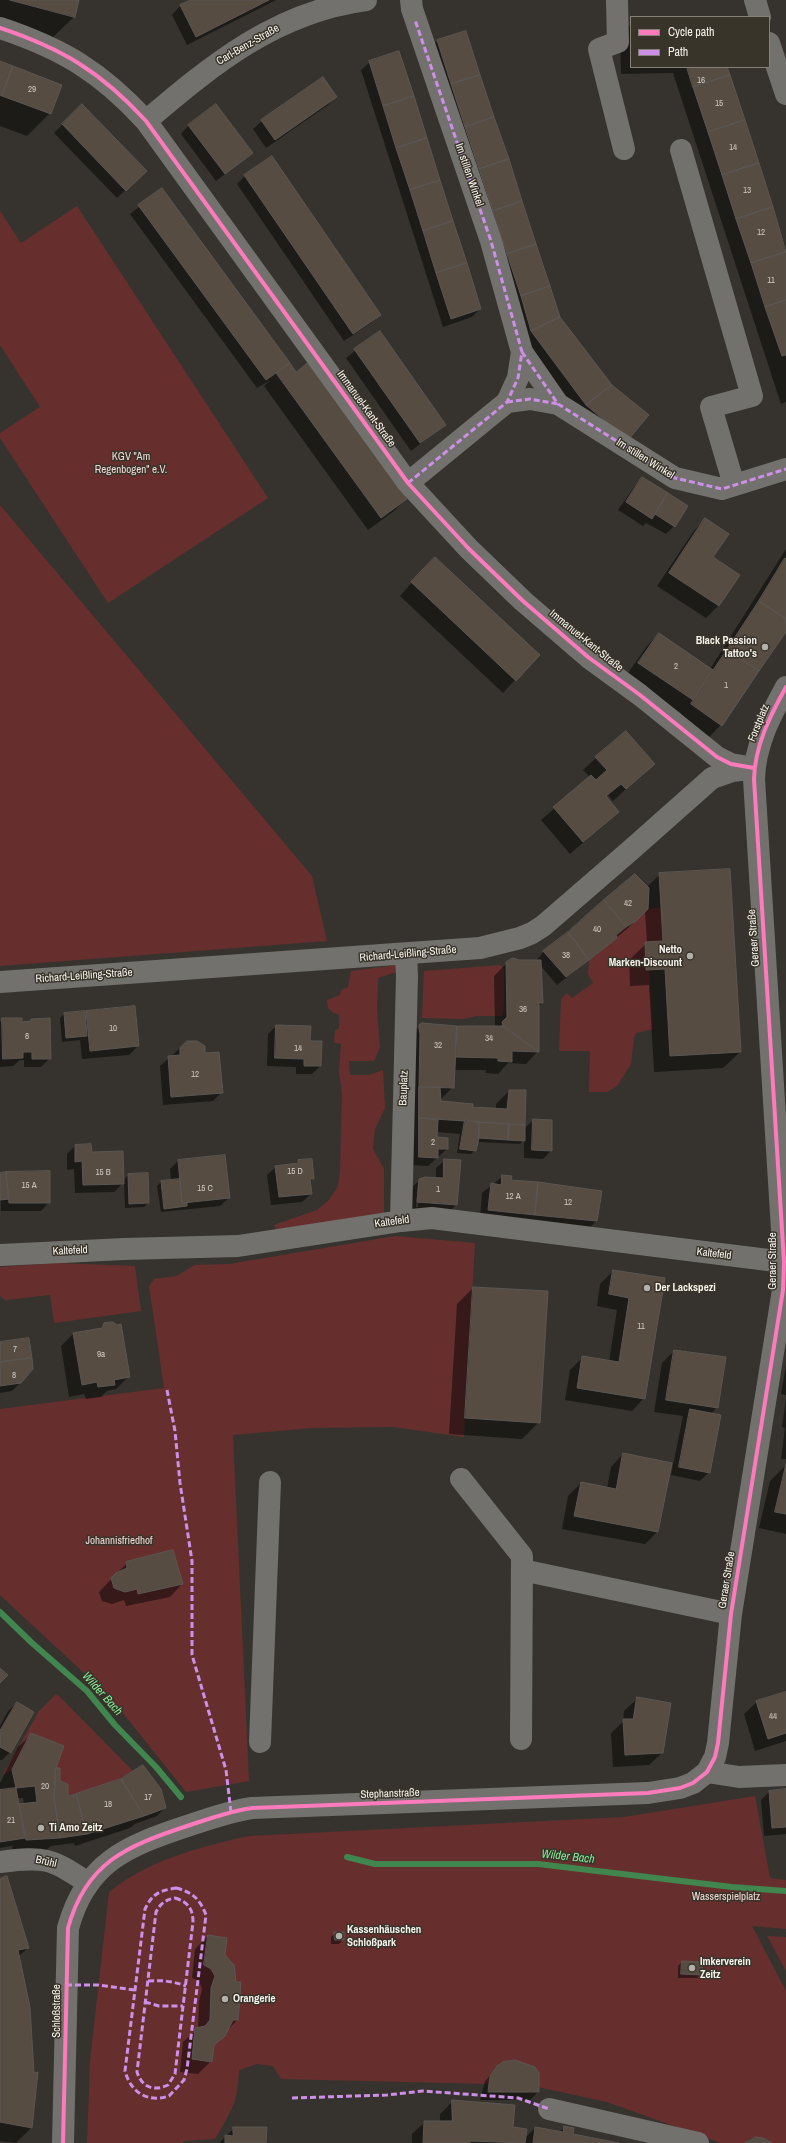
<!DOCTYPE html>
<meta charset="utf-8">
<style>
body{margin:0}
#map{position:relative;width:786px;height:2143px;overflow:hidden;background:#36332e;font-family:"Archivo Narrow",sans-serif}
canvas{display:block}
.legend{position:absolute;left:630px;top:16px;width:140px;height:52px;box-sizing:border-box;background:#39342a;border:1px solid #858078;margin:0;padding:5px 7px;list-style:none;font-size:12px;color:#f6f3ed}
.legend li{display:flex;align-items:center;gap:8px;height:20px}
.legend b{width:20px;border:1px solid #858078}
</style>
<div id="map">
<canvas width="786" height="2143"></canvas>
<ul class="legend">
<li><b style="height:5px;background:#fd7abc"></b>Cycle path</li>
<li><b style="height:5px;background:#ce8fe9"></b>Path</li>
</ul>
</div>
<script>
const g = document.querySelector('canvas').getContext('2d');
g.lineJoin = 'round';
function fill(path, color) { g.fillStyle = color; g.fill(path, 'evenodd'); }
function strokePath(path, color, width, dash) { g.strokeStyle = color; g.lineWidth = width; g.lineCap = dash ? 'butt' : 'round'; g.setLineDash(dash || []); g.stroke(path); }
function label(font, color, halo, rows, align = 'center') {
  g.font = font + ' "Archivo Narrow",sans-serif'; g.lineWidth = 3; g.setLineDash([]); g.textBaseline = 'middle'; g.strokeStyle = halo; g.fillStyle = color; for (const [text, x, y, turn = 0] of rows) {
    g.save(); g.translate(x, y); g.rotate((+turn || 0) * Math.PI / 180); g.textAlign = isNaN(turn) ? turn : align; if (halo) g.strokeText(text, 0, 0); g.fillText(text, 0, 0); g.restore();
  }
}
fill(new Path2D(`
 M77 206 268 498 108 603 0 438V433L40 407 0 345V211L21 243Z
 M0 505 312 876 327 941 0 966Z
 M661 907 663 941 645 943 646 970H649L653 1029 636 1033 634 1038 631 1064 617 1086 607 1092H589L590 1051H559L561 999 567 993 572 998 593 983 588 974 589 960 617 938 616 935 636 921 648 909Z
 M397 965 400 971 378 978 377 1009 380 1048 374 1061H349L350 1075H369L383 1070 385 1108 375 1129 373 1149 384 1169V1213L277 1232 274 1225 317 1210 329 1200 338 1186 340 1170 342 1093 339 1072 341 1044 334 1043 335 1030 339 1029V1015C330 1012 327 1009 327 1000L340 995 341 990 348 987 351 971Z
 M501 965 504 969V1005L502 1016H476L464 1019 422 1018 424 971Z
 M395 1236 475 1243 464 1437 393 1427 312 1428 233 1435 249 1781 186 1792 111 1698 0 1595V1409L164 1388 149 1286 154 1279 177 1276 195 1265 229 1264Z
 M57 1263 135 1266 141 1311 54 1323 50 1295 5 1300 0 1296V1267Z
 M56 1694 59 1696 133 1771 111 1783 68 1796V1784L60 1781V1768H56L64 1746 31 1734 12 1770 3 1775 39 1711Z
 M755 1796 770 1878 786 1880V1929L752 1926 786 1991V2143H772L760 2137 749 2139 745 2143H721L607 2102 538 2087 539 2073 535 2067C514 2060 493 2055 489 2084L281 2079 273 2066 257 2064 239 2070C238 2104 231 2111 215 2139L184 2141 183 2143H87L90 2061 109 1892C149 1860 199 1847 249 1836L624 1817Z
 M767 1936 786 1937V1971Z`), '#662f2e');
fill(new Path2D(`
 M0 0H78L74 17 51 39 0 26Z
 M193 0H276L187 45 172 15 180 6Z
 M631 24V67H726L786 249V402L781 404 673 73 621 74 620 36Z
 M465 32 559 317 627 439 578 413 522 340 429 50 437 41Z
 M0 62 50 113 27 136 0 126Z
 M370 62 480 309 472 317 443 327 361 70Z
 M336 97 328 105 266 148 253 129 262 121Z
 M82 105 146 171 117 198 54 133Z
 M189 125 252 153 216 181 181 134Z
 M245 176 379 315 371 323 344 341 237 184Z
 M162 189 296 373 406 499 394 511 368 530 264 386 271 380 257 388 130 214Z
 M379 332 444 425 411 451 346 358Z
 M642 478 674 526 666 534 646 523 643 526 618 510 634 487Z
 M705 519 719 605 706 618 657 586 693 532Z
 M786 549V628L721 725 709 737 679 717 681 713 626 676 646 647 659 634 710 669Z
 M422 571 515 680 503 693 400 596Z
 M596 758 653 764 613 801 608 795 606 797 618 812 570 854 541 820 590 777 583 770Z
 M660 874 740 1052 723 1068 654 1072 649 985 630 986 629 960 647 943 645 911 627 929 557 985 540 965 542 1003 538 1007V1051L526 1064 508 1063 498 1074 485 1073 486 1070H454L453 1087 440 1100V1102L496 1109V1104L509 1091H525L524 1129 533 1120 551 1151 543 1159 524 1158V1140L520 1144 477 1142 475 1150 471 1154 457 1153 460 1134 437 1132 436 1138 447 1149 428 1166 411 1165 407 1038 422 1024 495 1027 494 976 507 963 536 961 544 951 635 875 647 887Z
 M87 1012 138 1046 129 1055 82 1059 80 1040 62 1042 60 1018 64 1014H84Z
 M3 1019 21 1023 29 1022 31 1020 50 1058 41 1067H24V1060H20L13 1066 0 1067V1022Z
 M276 1026 309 1042 320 1066 312 1074H296V1067L267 1066 268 1034Z
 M187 1042 204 1054 222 1092 213 1101 163 1105 160 1066Z
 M90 1145 91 1153 123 1181 128 1175 148 1203 144 1207 125 1208 124 1182 114 1192 75 1193 74 1169 67 1170V1154L75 1146Z
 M445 1160 456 1205 448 1213 409 1210 411 1188 420 1180 436 1179V1168ZM418 1185H420L418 1207H416Z
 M178 1161 229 1198 220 1206 161 1212 157 1186 161 1182 171 1181 170 1169Z
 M298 1161 313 1178 310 1182 311 1194 302 1202 271 1205 267 1175 276 1167 294 1165Z
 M0 1174 49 1202 41 1211H1Z
 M503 1176 510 1181 596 1221 584 1234 480 1218 482 1193Z
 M613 1271 664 1279 644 1398 632 1411 565 1400 570 1370 583 1357 609 1362 617 1310 597 1306 600 1284Z
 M473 1288 539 1422 522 1439 449 1434 457 1304Z
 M104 1324 120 1325 129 1376 116 1389 107 1391 101 1397 86 1399 84 1394 69 1397 61 1346 74 1333 99 1330Z
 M0 1343 21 1382 12 1391 0 1393Z
 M674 1351 717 1407 711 1414 709 1472 700 1481 671 1475 683 1416 654 1412 662 1363Z
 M786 1365V1395L781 1394Z
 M786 1399V1459H781L785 1428 782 1427Z
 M623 1454 657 1532 645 1544 562 1529 568 1496 581 1483 607 1488 611 1467Z
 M786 1465V1534L759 1528 770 1481Z
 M127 1563 182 1584 170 1597 126 1606 124 1600 112 1604 102 1601 99 1592Z
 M786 1693V1741L755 1751 744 1714 757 1702Z
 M637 1699 662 1753 649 1765 613 1767 611 1733 623 1722 624 1711Z
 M17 1703 10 1752 2 1760H0V1726L8 1711Z
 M31 1735 55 1767 59 1782 67 1797 165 1808 157 1816 135 1824 130 1828 75 1846 74 1843 51 1846 46 1850 13 1852 12 1846 0 1848V1783L18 1747ZM17 1798H23L24 1805 18 1806Z
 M786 1790V1834L764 1836 761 1800 769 1792Z
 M0 1880 28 1948 18 1957 31 2128 16 2143 0 2141Z
 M335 1933 343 1940 339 1944H331V1937Z
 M208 1936 237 2020 212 2047 211 2061 198 2074 180 2072 183 2042 198 2029 199 2001 202 1989 199 1981 192 1978 195 1949Z
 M682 1962 701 1974 697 1978H678V1966Z
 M493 2072 538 2092 530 2100H480L485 2081Z
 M453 2101 512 2127 524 2139 535 2128 559 2132 565 2127 572 2135 614 2143H412V2134L425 2122H440V2114Z
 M234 2128 265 2143H219Z`), '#0007');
strokePath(new Path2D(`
 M0 1612 32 1643 87 1691 115 1725 156 1767 181 1797
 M347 1857 375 1864H538L732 1887 786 1891`), '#41864e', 6);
const building = new Path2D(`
 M10 0H79L75 17Z
 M191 0H269L196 37 180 5Z
 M466 31 480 75 451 84 437 40Z
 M399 51 414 96 383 106 369 61Z
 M0 61 13 66 2 96 0 95Z
 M13 66 62 85 51 114 2 96Z
 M687 67H727L730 75 693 87Z
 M480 75 494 117 465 127 451 84Z
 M730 75 745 120 708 132 693 87Z
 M323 77 337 97 275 140 261 120Z
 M414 96 427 138 396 148 383 106Z
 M82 104 147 171 126 191 62 124Z
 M216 104 253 153 225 174 188 125Z
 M494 117 509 159 479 169 465 127Z
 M745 120 759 163 722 175 708 132Z
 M427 138 440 180 410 190 396 148Z
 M272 156 381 315 353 334 244 175Z
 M509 159 522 201 493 211 479 169Z
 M759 163 773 207 736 219 722 175Z
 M440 180 453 221 423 231 410 190Z
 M162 188 290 363 266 380 138 205Z
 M522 201 536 244 507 254 493 211Z
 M773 207 786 252 751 263 736 219Z
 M453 221 467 263 436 273 423 231Z
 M536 244 550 286 521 296 507 254Z
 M786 252V300L765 307 751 263Z
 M467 263 481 309 451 319 436 273Z
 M550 286 560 317 531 331 521 296Z
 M786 300V355L782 356 765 307Z
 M560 317 612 385 586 405 531 331Z
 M380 331 446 425 420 443 354 349Z
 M309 362 407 499 381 518 276 373 290 363 296 372Z
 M612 385 649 415 628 440 586 405Z
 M642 477 668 493 652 519 626 502Z
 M668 493 688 506 675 527 655 514Z
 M705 518 729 534 713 557 740 575 719 606 669 573Z
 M435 557 540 655 516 681 411 582Z
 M785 558 786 559V619L759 601Z
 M759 601 786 619V632L759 671 727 650Z
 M659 633 713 670 693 700 638 663Z
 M727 650 759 671 722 726 691 704Z
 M626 731 655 764 626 789 621 784 606 796 619 812 583 842 553 807 591 775 596 780 607 770 595 757Z
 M730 869 741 1052 670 1056 665 969 646 970 645 942 663 941 659 873Z
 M635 874 649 888 648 909 636 921 626 927 604 900Z
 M604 900 626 927 616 935 617 938 589 960 568 932Z
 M568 932 589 960 566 977 543 951Z
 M513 958 519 960H541L543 1003H539V1052L503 1026 502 1022 507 1017 506 962Z
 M135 1006 139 1046 90 1051 86 1011Z
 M85 1011 87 1036 66 1038 64 1013Z
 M2 1018H22V1022L31 1021V1019L50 1018 51 1059H32V1052H23V1058L3 1059Z
 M422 1023 457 1026 454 1088 419 1087 420 1034 419 1029V1025Z
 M276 1025 311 1026 310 1041H322L321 1066H304V1059L275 1058Z
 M457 1026H503L539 1052 512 1051V1062L498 1061V1058L456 1057Z
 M187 1041H197L205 1046V1053L219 1052 223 1093 171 1097 168 1056 180 1055V1048Z
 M419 1087H440L441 1101 473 1104V1107L507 1109 509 1090H526L525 1125 419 1118Z
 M419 1118 438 1120 437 1137 448 1138V1149H438V1158L419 1157Z
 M533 1119 552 1120V1151L532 1150Z
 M465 1120 479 1122V1138L476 1151 460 1149Z
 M479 1122 509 1124 508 1140 479 1138Z
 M509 1124 525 1125V1141L508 1140Z
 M91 1144 92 1152 123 1151 124 1184 83 1185 82 1161 75 1162V1145Z
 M225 1155 230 1198 182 1203 178 1160Z
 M312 1159 314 1179H310L312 1194 279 1197 275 1166 298 1163V1160Z
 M444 1159 461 1160 457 1205 417 1202 419 1179 425 1177 443 1178Z
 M50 1171V1203H9L6 1172Z
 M6 1172 9 1199 0 1200V1173Z
 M148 1173 149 1203 129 1204 128 1174Z
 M502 1175 512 1176 511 1180 538 1182 535 1215 488 1210 491 1183 501 1185Z
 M180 1179 182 1203H187V1206L164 1209 161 1181Z
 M538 1182 602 1191 597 1221 535 1215Z
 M613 1270 665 1278 645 1399 577 1388 582 1356 619 1362 629 1298 609 1294Z
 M473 1287 548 1291 540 1423 465 1418Z
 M113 1322 117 1325 121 1324 130 1377 114 1380 115 1385 98 1387 97 1382 82 1385 73 1333 102 1328 104 1323Z
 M29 1338 32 1358 0 1362V1342Z
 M674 1350 726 1357 718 1408 666 1400Z
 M32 1358 33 1369 21 1383 0 1386V1362Z
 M690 1409 721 1415 710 1473 679 1467Z
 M623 1453 672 1463 658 1532 574 1516 581 1482 616 1489Z
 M786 1464V1514L775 1512Z
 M173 1550 183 1584 138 1594 137 1589 125 1592 114 1588 111 1578 116 1573 127 1568 126 1562Z
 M0 1668 8 1675 0 1683Z
 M786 1692V1733L768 1739 756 1701Z
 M637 1697 671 1703 663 1753 625 1755 623 1719H633Z
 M17 1702 34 1712 11 1753 0 1747V1731Z
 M31 1733 64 1746 56 1768 54 1797 60 1838 26 1840 19 1804 37 1802 35 1786 16 1788 12 1770Z
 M143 1765 161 1789 166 1808 144 1816 121 1779Z
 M56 1768H60V1781L68 1784V1796L76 1794 87 1834 60 1838 54 1797Z
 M121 1779 144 1816 87 1834 76 1794Z
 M16 1788 25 1838 0 1842V1790Z
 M786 1789V1827L772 1828 769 1791Z
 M7 1876 29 1948 18 1950 30 2007 34 2073 38 2072 32 2128 0 2122V1879Z
 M334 1932H344V1940H335Z
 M208 1935 227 1938 225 1955 234 1965 236 1982H241L238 2020H233L225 2036 214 2045 212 2062 192 2059 195 2028 205 2026 210 2020 211 1988 215 1976 211 1969 204 1965Z
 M682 1961 702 1962V1975L681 1974Z
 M515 2060 535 2067 539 2073V2092H488L490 2076 497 2066 503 2062Z
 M452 2100 515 2105 513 2127 527 2129 525 2143 470 2141V2143H423L424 2121H452Z
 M564 2126 574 2128 573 2134 619 2143H533L535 2127 563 2132Z
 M233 2127H267L266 2143H225V2135L233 2136Z
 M756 2137 763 2138 772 2143H745Z`);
fill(building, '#574c42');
strokePath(building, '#5a5653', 1);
strokePath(new Path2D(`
 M617 0 618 42 599 49 624 149
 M755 0 760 17
 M0 28C63 49 101 72 146 121L408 483 469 549 523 601 588 657 640 695 717 757 731 764 754 768
 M769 43 786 94
 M146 121C213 64 276 12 366 0
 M681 150 752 396 711 407 734 485
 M522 352 558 404 675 478 722 489 786 469
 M507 402 530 399 558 404
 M408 483 507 402 518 378 522 352 491 241 412 9 411 0
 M0 982 480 948 520 938 532 933 543 926 632 849 712 778 732 771 749 769
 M401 1221 407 976 406 955
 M0 1255 124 1249 238 1246 401 1221 432 1218 784 1262
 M461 1479 522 1556 521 1739
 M522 1570 731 1614
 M260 1742 270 1482
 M707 1772 739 1777 786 1775
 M0 1862C44 1856 51 1858 88 1883
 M549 2109 698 2143
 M63 2143 68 1928C86 1862 127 1846 187 1826 209 1819 230 1811 252 1808L648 1793 680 1788 693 1783 707 1772 715 1757 718 1743 731 1614 783 1290 784 1262 754 779C755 745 770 716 786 687`), '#73716e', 22);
strokePath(new Path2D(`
 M522 352 558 404 675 478 722 489 786 469
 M507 402 530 399 558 404
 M408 483 507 402 518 378 522 352 491 241 415 20
 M167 1390 175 1431 180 1483 192 1561V1655L226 1770 231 1812
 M176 1888C192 1892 200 1899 206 1915L187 2069 184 2080 169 2096C148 2103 131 2093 125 2071L145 1909C153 1893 159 1891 176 1888Z
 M175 1898C188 1902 193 1909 193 1922L175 2074 168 2085C153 2092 142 2087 137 2072L156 1912C161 1903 165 1900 175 1898Z
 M148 1981C162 1980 172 1981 186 1986
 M66 1985H98L135 1990
 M145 2002 159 2006H183
 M292 2098 387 2095 423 2091 518 2098 549 2109`), '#ce8fe9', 3, [6, 3]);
strokePath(new Path2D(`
 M0 28C63 49 101 72 146 121L408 483 469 549 523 601 588 657 640 695 717 757 731 764 754 768
 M63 2143 68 1928C86 1862 127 1846 187 1826 209 1819 230 1811 252 1808L648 1793 680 1788 693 1783 707 1772 715 1757 718 1743 731 1614 783 1290 784 1262 754 779C755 745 770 716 786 687`), '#fd7abc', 4);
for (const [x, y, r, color] of [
 [765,647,4,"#b3b0aa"],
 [690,956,4,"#b3b0aa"],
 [647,1288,4,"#b3b0aa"],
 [41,1828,4,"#b3b0aa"],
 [339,1936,4,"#b3b0aa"],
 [692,1968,4,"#b3b0aa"],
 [225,1999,4,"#b3b0aa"]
]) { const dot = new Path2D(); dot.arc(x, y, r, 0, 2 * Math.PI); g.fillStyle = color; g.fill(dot); strokePath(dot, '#39342a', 1.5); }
label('9px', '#cec9c2', null, [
 ["16",701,81],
 ["29",32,90],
 ["15",719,104],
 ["14",733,148],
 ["13",747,191],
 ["12",761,233],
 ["11",771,281],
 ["2",676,667],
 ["1",726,686],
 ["42",628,904],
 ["40",597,930],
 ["38",566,956],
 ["36",523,1010],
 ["10",113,1029],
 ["8",27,1037],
 ["34",489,1039],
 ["32",438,1046],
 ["14",298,1049],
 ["12",195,1075],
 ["2",433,1143],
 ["15 D",295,1172],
 ["15 B",103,1173],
 ["15 A",29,1186],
 ["15 C",205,1189],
 ["1",438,1190],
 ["12 A",513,1197],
 ["12",568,1203],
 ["11",641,1327],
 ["7",15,1350],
 ["9a",101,1355],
 ["8",14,1376],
 ["44",773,1717],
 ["20",45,1787],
 ["17",148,1798],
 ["18",108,1805],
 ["21",11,1821]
]);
label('11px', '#f6f3ed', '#39342a', [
 ["Carl-Benz-Straße",248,45,-30],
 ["Im stillen Winkel",469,175,71],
 ["Immanuel-Kant-Straße",366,409,54],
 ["Im stillen Winkel",645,459,32],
 ["Immanuel-Kant-Straße",586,641,39],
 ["Forstplatz",759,723,-68],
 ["Geraer Straße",754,938,-94],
 ["Richard-Leißling-Straße",408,954,-5],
 ["Richard-Leißling-Straße",84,976,-4],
 ["Bauplatz",404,1088,-88],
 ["Kaltefeld",392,1222,-8],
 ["Kaltefeld",70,1251,-3],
 ["Kaltefeld",714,1254,7],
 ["Geraer Straße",773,1261,-90],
 ["Geraer Straße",727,1580,-81],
 ["Stephanstraße",390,1794,-2],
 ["Brühl",46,1862,13],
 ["Schloßstraße",57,2011,-90]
]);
label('11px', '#f1d7d5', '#39342a', [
 ["KGV \"Am",131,457],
 ["Regenbogen\" e.V.",131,470],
 ["Johannisfriedhof",119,1541],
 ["Wasserspielplatz",726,1897]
]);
label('bold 11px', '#f6f3ed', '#39342a', [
 ["Black Passion",757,641,"right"],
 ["Tattoo's",757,654,"right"],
 ["Netto",682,950,"right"],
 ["Marken-Discount",682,963,"right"],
 ["Der Lackspezi",655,1288],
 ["Ti Amo Zeitz",49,1828],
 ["Kassenhäuschen",347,1930],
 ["Schloßpark",347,1943],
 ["Imkerverein",700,1962],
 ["Zeitz",700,1975],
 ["Orangerie",233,1999]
], 'left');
label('italic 12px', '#85e996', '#39342a', [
 ["Wilder Bach",102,1694,48],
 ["Wilder Bach",568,1857,6]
]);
</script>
